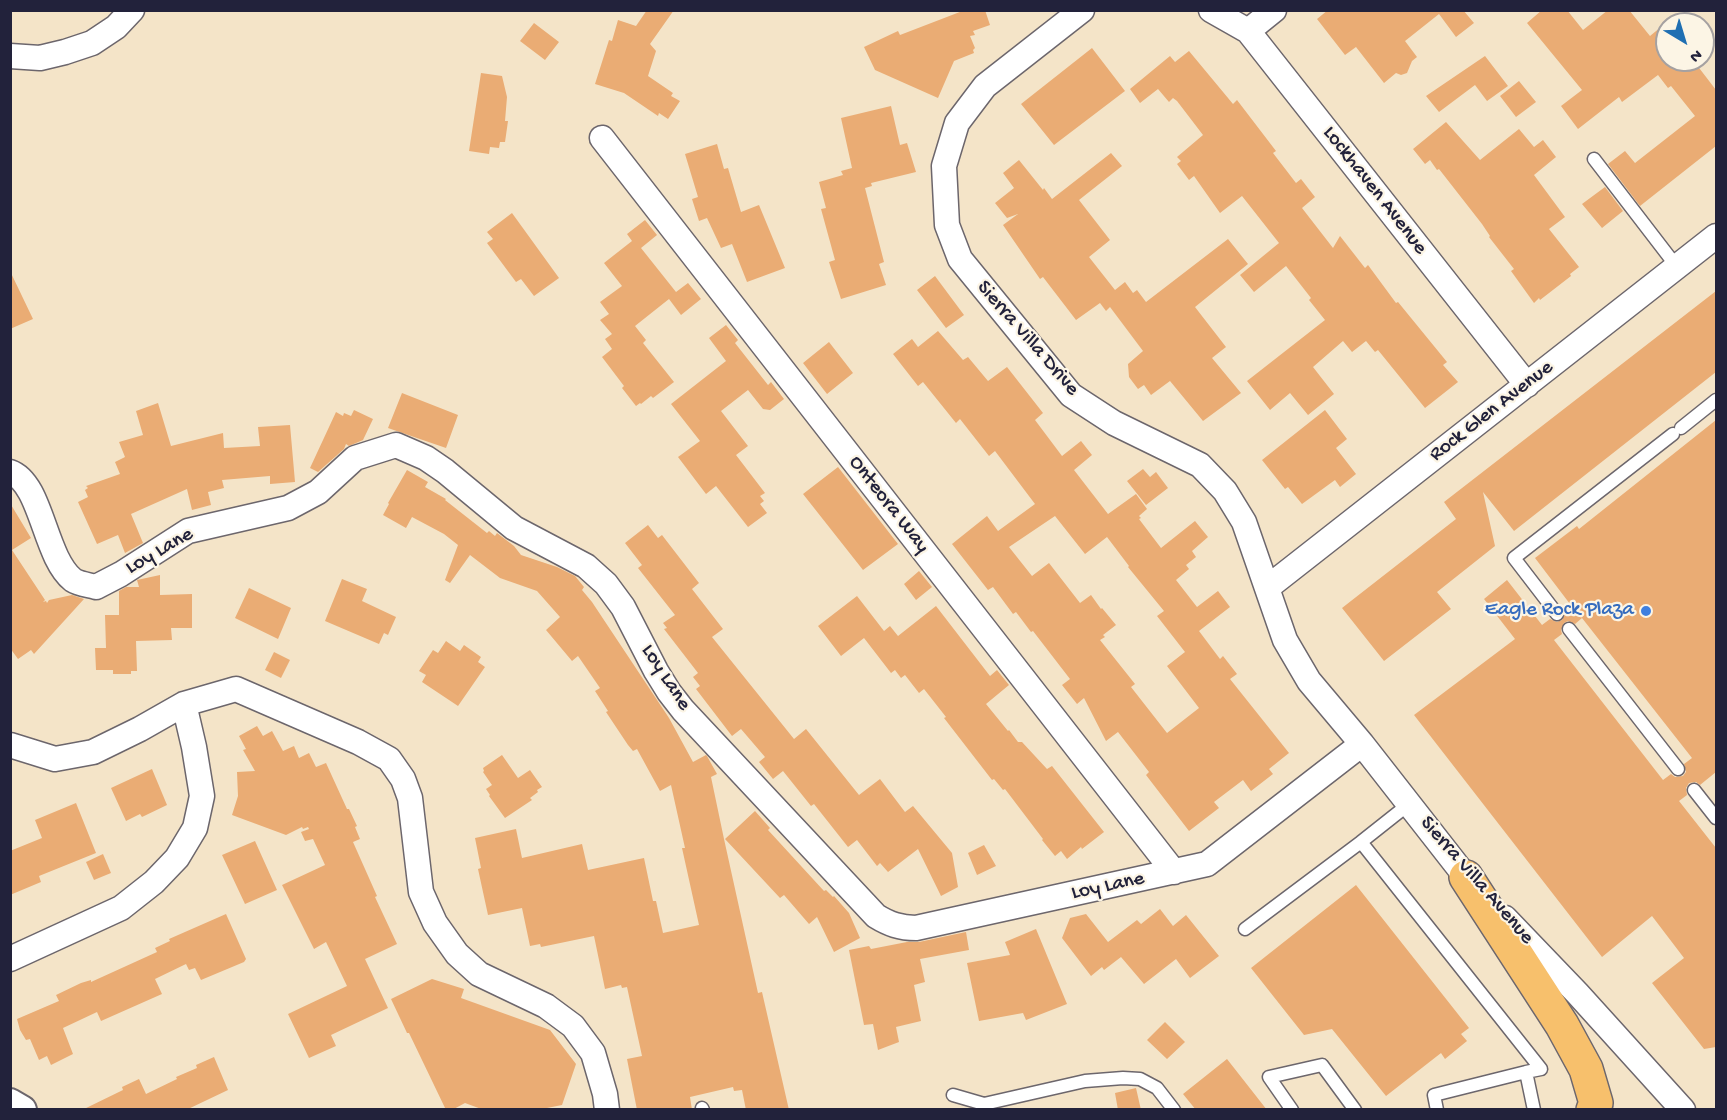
<!DOCTYPE html>
<style>
body{margin:0}
#map{position:relative;width:1727px;height:1120px;overflow:hidden;background:#f4e4c8;font-family:"Gochi Hand",sans-serif}
canvas{display:block}
.frame{position:absolute;inset:0;border:12px solid #22223b;pointer-events:none}
.north{position:absolute;left:1655px;top:12px;width:60px;height:60px;box-sizing:border-box;background:#fcf5e5;border:2px solid #a5a1a1;border-radius:50%;rotate:142deg;font-size:16px;font-weight:700;line-height:24px;text-align:center;color:#22223b}
.north::after{content:'';display:block;margin:auto;width:21px;height:27px;background:#1f6fb2;clip-path:polygon(50% 0,100% 100%,50% 72%,0 100%)}
</style>
<div id="map">
<canvas width="1727" height="1120"></canvas>
<div class="frame"></div>
<div class="north">N</div>
</div>
<script>
const g = document.querySelector('canvas').getContext('2d');
g.lineJoin = 'round';
function fill(path, color) { g.fillStyle = color; g.fill(path, 'evenodd'); }
function strokePath(path, color, width, dash) { g.strokeStyle = color; g.lineWidth = width; g.lineCap = dash ? 'butt' : 'round'; g.setLineDash(dash || []); g.stroke(path); }
function label(font, color, halo, rows, align = 'center') {
  g.font = font + ' "Gochi Hand",sans-serif'; g.lineWidth = 4.5; g.setLineDash([]); g.textBaseline = 'middle'; g.strokeStyle = halo; g.fillStyle = color; for (const [text, x, y, turn = 0] of rows) {
    g.save(); g.translate(x, y); g.rotate((+turn || 0) * Math.PI / 180); g.textAlign = isNaN(turn) ? turn : align; if (halo) g.strokeText(text, 0, 0); g.fillText(text, 0, 0); g.restore();
  }
}
fill(new Path2D(`
 M647 10H674L650 44 656 51 648 76 673 93 671 96 680 101 668 119 659 113 658 116 624 93 595 84 609 40 612 41 618 20 636 26Z
 M965 10H985L990 25 973 31 975 35 970 36 975 48 973 50 974 53 954 61 938 98 875 70 864 47 898 31 900 35Z
 M1328 10H1463L1474 23 1456 37 1439 14 1405 41 1417 57 1412 61 1407 73 1401 75 1396 73 1384 83 1356 47 1345 55 1317 19Z
 M1542 10H1567L1583 30 1608 10H1629L1650 36 1667 22V60H1693L1716 90V146L1640 206 1608 164 1625 151 1635 163 1695 116 1671 86 1668 88 1658 75 1622 102 1619 97 1578 129 1561 106 1582 90 1527 23Z
 M534 23 559 42 545 60 520 41Z
 M1092 48 1125 91 1054 145 1021 104Z
 M1189 51 1233 104 1237 100 1276 151 1273 153 1296 183 1301 179 1315 197 1302 208 1333 248 1340 236 1365 268 1368 265 1396 303 1398 302 1447 362 1443 365 1458 382 1425 408 1378 350 1375 352 1366 341 1352 352 1343 341 1313 367 1334 394 1308 415 1290 393 1270 410 1247 381 1325 320 1309 300 1311 298 1286 266 1254 292 1240 275 1279 243 1242 196 1220 213 1194 176 1189 180 1177 164 1181 161 1177 157 1203 135 1177 101 1173 98 1169 102 1158 89 1140 103 1130 89 1170 56 1175 62Z
 M1485 56 1508 86 1487 101 1475 85 1439 112 1426 96Z
 M481 73 502 76 507 97 505 121H508L505 142H500L499 148 490 147 489 154 469 151Z
 M1519 81 1536 102 1516 117 1500 96Z
 M891 106 900 145 907 143 916 172 871 183 872 186 865 188 884 262 879 264 886 285 841 299 829 262 835 260 821 209 826 208 819 182 843 175 841 171 852 168 841 118Z
 M1446 122 1480 160 1519 129 1534 147 1543 140 1556 157 1534 175 1565 217 1549 229 1579 267 1570 274 1571 276 1540 300 1539 298 1534 303 1511 271 1514 269 1489 237 1490 236 1482 224 1439 169 1437 170 1430 160 1425 164 1413 149Z
 M717 144 724 169 728 168 741 212 759 205 785 268 747 282 732 244 721 248 707 218 699 221 692 199 698 197 685 154Z
 M1111 153 1122 166 1079 200 1110 240 1089 257 1115 290 1125 282 1133 293 1137 290 1146 302 1228 239 1248 264 1195 307 1226 347 1212 358 1241 393 1203 421 1170 381 1151 395 1144 385 1138 389 1129 377 1128 364 1143 351 1110 307 1106 311 1100 303 1076 320 1043 277 1040 279 1003 225 1018 214 1007 218 995 203 1014 188 1003 173 1019 160 1043 190 1044 188 1052 199Z
 M1605 187 1623 211 1602 228 1582 204Z
 M512 213 559 278 534 296 521 279 516 282 487 243 493 239 487 232Z
 M645 220 657 235 641 248 676 292 688 283 701 299 681 315 669 299 635 326 646 340 643 343 674 382 653 398 651 396 641 404 640 403 636 406 622 388 624 386 602 357 612 349 605 339 612 334 600 320 609 314 600 302 622 286 604 263 632 241 627 234Z
 M10 271 33 319 10 329Z
 M935 276 964 315 946 328 917 290Z
 M1716 291V372L1514 531 1483 492 1495 546 1437 592 1451 609 1384 661 1342 608 1456 519 1444 502Z
 M726 325 738 340 735 343 768 385 771 382 784 399 770 410 763 409 748 390 721 411 748 446 736 455 765 493 760 496 764 501 760 504 767 513 748 527 716 486 706 494 678 457 700 441 671 404 726 361 709 338Z
 M938 331 963 360 968 357 988 381 1007 367 1043 413 1035 420 1062 456 1081 441 1092 455 1074 470 1108 514 1136 494 1147 509 1139 516 1141 518 1139 519 1161 548 1195 521 1208 537 1192 551 1196 557 1186 565 1189 569 1176 580 1197 607 1218 591 1230 607 1199 631 1220 659 1223 656 1237 674 1230 679 1289 753 1269 769 1273 774 1251 791 1243 780 1214 802 1219 808 1189 831 1146 775 1149 772 1118 732 1106 741 1084 698 1077 704 1062 685 1070 679 1033 631 1031 632 1016 612 1013 614 993 587 988 590 952 544 987 516 998 531 1035 504 995 451 989 456 960 419 956 423 923 382 918 386 893 354 912 339 918 347ZM1055 516 1085 554 1107 537 1129 566 1128 567 1164 611 1157 616 1185 652 1167 666 1199 708 1167 733 1131 687 1135 684 1100 640 1105 637 1103 635 1116 625 1102 608 1101 609 1091 595 1080 603 1049 563 1032 576 1009 547Z
 M829 342 853 373 827 394 803 363Z
 M402 393 458 415 446 448 388 428Z
 M158 403 171 446 223 433 224 448 260 446 258 427 290 425 295 482 270 484V476L222 480 224 488 208 492 211 505 192 510 187 489 131 514 143 543 125 553 118 535 97 544 78 502 88 497 85 490 88 488 86 486 120 474 115 462 125 457 119 442 143 435 136 411Z
 M354 410 373 419 363 440 349 446 346 444 344 449 318 472 310 468 336 412 343 416 344 413 351 416Z
 M1325 410 1347 439 1336 448 1356 474 1340 487 1335 480 1302 504 1288 487 1285 489 1262 460Z
 M1716 420V772L1700 785 1696 782 1689 783 1686 788 1687 795 1679 801 1716 848V1047L1704 1049 1652 983 1684 958 1652 916 1602 957 1414 715 1515 639 1484 599 1507 580 1542 625 1550 619 1557 622 1562 620 1565 614 1564 609 1570 604 1535 558 1577 526 1579 529ZM1582 618 1692 758 1684 764 1686 772 1683 776 1675 777 1671 774 1663 780 1554 640 1562 634 1561 630 1564 623 1568 621 1575 624Z
 M838 467 898 544 863 570 803 494Z
 M1143 469 1150 477 1156 472 1168 488 1146 505 1127 481Z
 M407 470 428 482 425 487 446 499 445 500 487 533 489 531 495 536 497 533 514 546 521 555 557 567 575 576 584 587 582 590 592 602 669 718 693 762 706 755 707 756 717 774 711 777 724 839 758 993 762 992 789 1110H746L742 1090 734 1091 733 1087 690 1097 692 1110H637L627 1059 642 1056 627 987 622 988 621 985 605 989 594 936 541 947 540 944 530 946 522 908 488 915 478 869 481 868 475 838 516 829 522 858 582 844 588 870 644 858 653 901H656L663 933 699 925 682 848H685L671 785 660 791 637 749 633 751 628 745 606 712 608 711 595 691 600 688 578 656 572 661 546 630 560 617 537 591 500 578 470 555 450 583 445 580 458 545 444 534 412 517 406 528 383 515 389 504 388 503Z
 M10 503 31 538 12 550 45 600 43 602 46 601 47 603 49 600 72 595 84 599 34 654 31 650 18 659 10 648Z
 M648 525 658 538 662 535 699 583 692 589 723 629 712 637 794 739 806 729 859 795 880 779 905 812 913 806 952 853 958 887 941 896 918 849 888 872 880 863 877 866 857 840 848 847 814 804 811 806 783 771 773 779 759 762 765 757 741 729 732 736 696 689 700 686 693 677 698 673 664 629 667 628 663 623 675 615 638 568 642 565 625 543Z
 M919 571 932 587 916 600 904 584Z
 M160 575V595L192 594V628H171L172 640 136 641 137 671H131V674H113V670H96L95 648H106L105 615H119V591L126 587H139L137 580Z
 M342 579 367 589 362 601 396 617 388 635 384 633 379 644 325 621Z
 M249 588 291 608 278 639 235 618Z
 M857 596 884 631 890 626 898 636 936 606 990 676 997 670 1009 685 986 704 1008 731 1009 730 1018 742H1022L1047 769 1052 766 1104 832 1082 849 1081 847 1067 859 1061 851 1055 856 1042 840 1043 839 1005 789 1003 790 994 779 992 780 944 718 946 717 924 689 919 693 905 675 901 678 895 670 891 673 864 638 841 656 818 626Z
 M446 641 460 651 464 645 481 657 478 662 485 667 458 706 422 682 426 675 419 671 433 650 438 653Z
 M274 652 290 660 281 678 265 670Z
 M257 726 263 736 272 731 283 751 294 746 299 758 309 753 316 767 326 763 347 809H349L357 826 355 827 360 839 353 842 377 896 375 897 397 944 365 959 388 1008 331 1035 336 1046 309 1058 288 1014 347 986 326 942 314 949 282 885 325 865 313 839 305 841 301 832 309 829 308 827 303 829 302 827 286 835 232 815 238 796 237 772 255 771 243 750 246 749 239 736Z
 M502 755 518 778 530 770 542 787 537 790 538 792 530 798 532 800 505 818 489 796 490 795 486 789 492 785 483 772 484 771 483 768Z
 M152 769 167 805 142 817 140 814 126 821 111 788Z
 M76 803 96 853 39 876 41 882 10 895V851L42 838 35 820Z
 M755 811 770 828 768 830 824 891 826 890 833 897 834 896 849 913 860 938 834 952 817 917 809 924 784 895 780 898 725 839Z
 M255 841 277 890 245 904 222 855Z
 M984 845 996 866 977 875 968 853Z
 M103 854 111 873 94 880 86 862Z
 M1356 885 1469 1028 1461 1034 1467 1041 1445 1059 1441 1053 1386 1096 1332 1029 1304 1035 1251 968Z
 M1160 909 1173 926 1186 915 1219 956 1190 978 1176 959 1144 984 1121 957 1104 970 1102 967 1091 976 1062 938 1070 918 1086 914 1108 942 1137 920 1141 924Z
 M226 914 246 959 244 962 201 980 195 968 189 970 186 964 155 979 162 994 101 1021 97 1012 63 1028 73 1054 51 1065 47 1056 39 1060 30 1039 26 1040 20 1030 17 1019 59 1001 56 995 81 983 91 980V982L157 952 155 948 170 941 169 939Z
 M1036 929 1067 1004 1026 1020 1023 1013 979 1021 967 963 1010 955 1005 942Z
 M966 932 969 950 920 959 925 982 914 985 921 1021 896 1027 899 1042 878 1050 873 1024 864 1025 849 950 869 946 871 949 907 942H919Z
 M432 979 464 989 461 998 550 1030 576 1064 562 1105 547 1108 546 1110H484L465 1103 452 1110H446L409 1033H407L391 999Z
 M1165 1022 1185 1042 1167 1059 1147 1040Z
 M214 1057 228 1090 186 1110H82L123 1090 122 1087 139 1079 146 1094 177 1079 176 1077 197 1068 196 1065Z
 M1227 1059 1267 1110H1196L1183 1094Z
 M1136 1088 1141 1110H1118L1115 1093Z`), '#eaac74');
const service = new Path2D(`
 M1594 159 1677 267
 M1681 428 1716 400
 M1557 614 1514 558 1673 434
 M1569 629 1678 769
 M1694 790 1716 818
 M1361 842 1409 804
 M1245 929 1361 842 1541 1069 1526 1072
 M953 1095 984 1104 1085 1081 1123 1078 1140 1079 1157 1088 1174 1110
 M702 1108 703 1110
 M1292 1110 1269 1077 1322 1065 1355 1110
 M1437 1110 1434 1095 1526 1072 1534 1110`);
const minor = new Path2D(`
 M1082 10 985 86 957 123 944 166 947 225 960 259 1071 395 1114 423 1200 465 1225 491 1244 522 1285 640 1309 681 1362 744 1466 877 1477 888
 M1211 10 1248 31 1527 385
 M1248 31 1274 10
 M10 56 40 58 65 52 92 43 116 27 132 10
 M602 138 1174 872
 M10 472C42 483 44 557 73 580 79 584 89 585 96 587L121 574 188 531 288 508 318 492 355 458 396 445 426 458 445 471 514 528 586 566 606 584 623 607 656 671 669 692 683 710 876 916C889 924 900 928 916 928L1207 864 1362 744
 M1267 588 1716 236
 M10 745 55 759 93 752 140 729 184 704 236 689 358 742 389 759 403 779 410 798 421 892 435 923 457 954 479 974 546 1006 573 1026 593 1053 605 1094 607 1110
 M1505 918 1577 993 1683 1110
 M10 959 121 908 154 882 177 858 195 828 202 796 194 747 184 704`);
const tertiary = new Path2D(`
 M10 1103 22 1110`);
const primary = new Path2D(`
 M1466 877 1562 1025 1586 1069 1596 1103 1593 1110`);
strokePath(service, '#6c666c', 15);
strokePath(minor, '#6c666c', 27);
strokePath(tertiary, '#6c666c', 32);
strokePath(primary, '#6c666c', 36);
strokePath(service, '#fff', 12);
strokePath(minor, '#fff', 24);
strokePath(tertiary, '#fff', 28);
strokePath(primary, '#f7c06c', 33);
for (const [x, y, r, color] of [
 [1646,611,6,"#3f7fe0"]
]) { const dot = new Path2D(); dot.arc(x, y, r, 0, 2 * Math.PI); g.fillStyle = color; g.fill(dot); strokePath(dot, '#fcf5e5', 2); }
label('21px', '#22223b', '#fcf5e5', [
 ["Lockhaven Avenue",1374,191,52],
 ["Sierra Villa Drive",1027,339,49],
 ["Rock Glen Avenue",1492,412,-38],
 ["Onteora Way",888,505,52],
 ["Loy Lane",160,552,-30],
 ["Loy Lane",665,678,57],
 ["Sierra Villa Avenue",1476,881,49],
 ["Loy Lane",1108,887,-12]
]);
label('21px', '#366cbe', '#fcf5e5', [
 ["Eagle Rock Plaza",1634,611]
], 'right');
</script>
